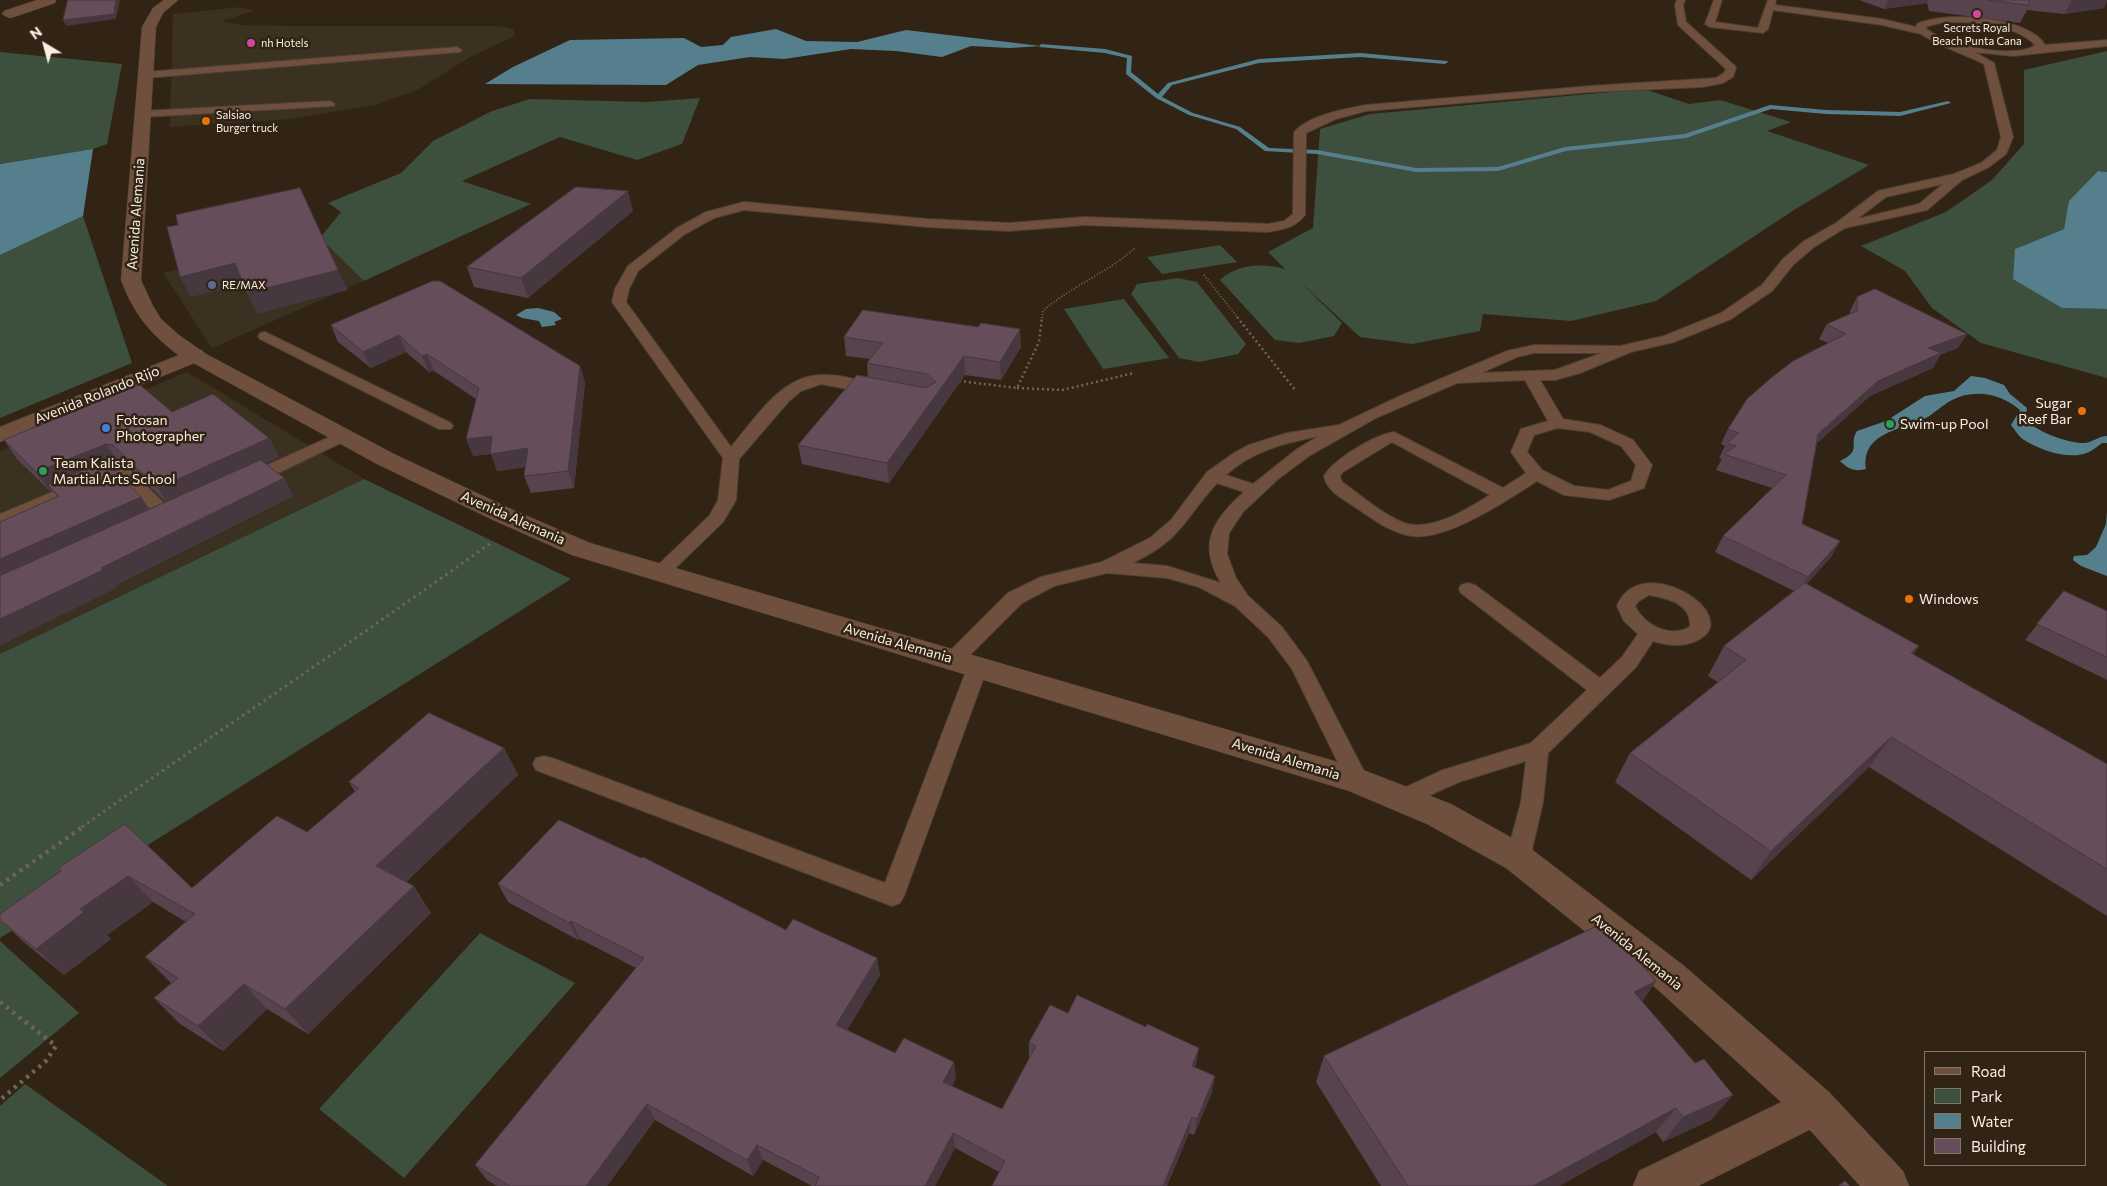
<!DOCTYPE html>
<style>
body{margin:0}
#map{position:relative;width:2107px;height:1186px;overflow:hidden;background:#322414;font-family:Commissioner,sans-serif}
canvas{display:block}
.legend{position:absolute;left:1924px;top:1051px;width:162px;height:115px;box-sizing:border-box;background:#322414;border:1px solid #817567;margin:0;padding:6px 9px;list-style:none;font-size:15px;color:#f8eee4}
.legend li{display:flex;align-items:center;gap:10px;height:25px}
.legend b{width:25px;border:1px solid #817567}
.north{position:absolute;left:20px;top:20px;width:50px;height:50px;-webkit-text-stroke:4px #322414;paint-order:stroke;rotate:323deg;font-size:14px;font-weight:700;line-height:20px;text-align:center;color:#f8eee4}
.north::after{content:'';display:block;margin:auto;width:18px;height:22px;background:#f8eee4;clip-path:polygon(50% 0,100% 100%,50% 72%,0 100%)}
</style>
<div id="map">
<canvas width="2107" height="1186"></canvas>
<ul class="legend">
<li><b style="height:6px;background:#6f503e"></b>Road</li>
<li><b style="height:14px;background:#3d4f3d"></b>Park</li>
<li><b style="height:14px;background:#567f8d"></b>Water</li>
<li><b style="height:14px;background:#654e5a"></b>Building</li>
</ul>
<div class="north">N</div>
</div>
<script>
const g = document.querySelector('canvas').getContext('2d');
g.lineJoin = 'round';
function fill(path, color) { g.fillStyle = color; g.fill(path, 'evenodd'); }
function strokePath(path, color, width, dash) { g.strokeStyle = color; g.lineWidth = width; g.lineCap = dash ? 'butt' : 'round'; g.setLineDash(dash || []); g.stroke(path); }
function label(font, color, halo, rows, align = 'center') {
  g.font = font + ' Commissioner,sans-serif'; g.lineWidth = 5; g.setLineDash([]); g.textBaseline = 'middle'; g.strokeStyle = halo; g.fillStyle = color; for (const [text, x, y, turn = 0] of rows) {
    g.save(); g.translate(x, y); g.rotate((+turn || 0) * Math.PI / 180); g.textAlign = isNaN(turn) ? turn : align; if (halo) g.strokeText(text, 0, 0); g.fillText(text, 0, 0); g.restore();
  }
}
fill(new Path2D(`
 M241 7 253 11 222 21 240 25 286 26H498L513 29 515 36 472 56 419 89 376 105 290 119 170 127 173 14Z
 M320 238 364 281 212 348 163 273Z
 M187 372 364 479 0 654V451Z`), '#3b3121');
fill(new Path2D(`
 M2107 51V172L2098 171 2070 201 2064 229 2015 249 2062 308 2107 309V378L1981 343 1932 308 1905 271 1861 246 1946 212 1992 180 2024 144V70Z
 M0 52 122 64 107 144 93 149 0 164Z
 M1644 89 1689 104 1720 100 1791 122 1767 131 1869 165 1794 210 1656 301 1571 321 1483 314 1480 331 1412 344 1360 337 1298 280 1342 323 1334 336 1299 343 1275 340 1220 280C1238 264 1263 263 1285 269L1268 252 1313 228 1320 129 1370 114Z
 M700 98 682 144 637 160 560 137 462 181 531 204 364 281 320 238 341 212 328 203 401 173 433 141 492 111 530 99 647 102Z
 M83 216 132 363 0 418V255Z
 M1220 245 1237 262 1162 274 1147 257Z
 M1178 278 1197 282 1246 344 1238 354 1199 362 1179 358 1131 294 1137 284Z
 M1124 299 1169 358 1103 369 1064 309Z
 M364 479 571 579 0 938V654Z
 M480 933 575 983 404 1178 319 1109Z
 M0 941 79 1013 0 1078Z
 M25 1084 168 1186H0V1106Z`), '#3d4f3d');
fill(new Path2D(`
 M776 29 806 41 857 42 906 30 1041 46 1010 48 971 46 942 57 896 51 851 49 784 59 750 57 698 65 666 85 485 84 513 67 570 40 684 38 701 47 723 45 731 37Z
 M93 149 83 216 0 255V164Z
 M2098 171 2107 172V309L2062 308 2013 279 2015 249 2064 229 2069 201Z
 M538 308 554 312 562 319 554 322 556 325 542 327 539 321 522 318 516 315 526 309Z
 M1971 376 1985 378 2004 385 2010 394 2027 408 2025 418C2033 431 2070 444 2085 443 2093 442 2099 436 2107 436V443H2102C2098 446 2093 450 2089 452 2070 461 2040 450 2024 440 2019 437 2015 430 2011 425L2020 410C2002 394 1975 388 1952 400 1942 405 1934 414 1924 419 1900 430 1861 433 1866 469 1855 472 1848 469 1840 461 1863 450 1848 445 1857 431L1886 421 1925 396 1954 391Z
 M2107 511V576L2081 566 2073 560 2074 556 2087 555 2096 547 2106 524Z`), '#567f8d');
fill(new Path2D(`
 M1041 44 1105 49 1132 56 1131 72 1158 94 1168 83 1259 59 1360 53 1447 61 1448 62 1445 64 1360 57 1259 63 1172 85 1162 97 1193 113 1240 127 1269 148 1317 150 1416 168 1498 167 1565 147 1685 134 1770 105 1826 110 1900 112 1948 101 1951 103 1900 116 1826 114 1771 109 1686 138 1566 151 1498 171 1416 172 1317 154 1265 151 1236 129 1189 115 1156 98 1126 74 1127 58 1105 53 1039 47Z`), '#567f8d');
const service = new Path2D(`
 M1677 0H1685L1683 5 1686 22 1735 66 1736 68 1733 77 1723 83 1702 87 1591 92 1366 111 1336 119 1306 133 1305 215C1295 228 1283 229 1268 232L1085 225 1009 231 927 227 744 210 714 218 685 234 638 271 629 289 626 302 731 447C755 419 781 375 822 375 841 374 862 381 879 386L882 389 874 394 821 384 801 391 789 401 739 459 736 500 723 522 666 577 659 579 652 577 650 573 710 515 718 500 723 458 612 302 615 289 628 266 677 228 706 212 744 202 927 219 1009 223 1085 217 1268 224 1284 221 1293 214 1294 132C1310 115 1344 109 1366 105L1591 86 1716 78 1724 73 1726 69 1678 25 1675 5Z
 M1714 0H1722L1715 22 1758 28 1768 0H1776L1775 5 1882 19 1916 27 1917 24C1944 10 2030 17 2045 45L2107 40V46L2013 56 1974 52 1994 63 2013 137 2006 154 1989 167 1962 180 1927 210 1845 228 1814 247 1793 265 1772 291 1731 319 1674 342 1631 352 1580 373 1555 380H1540L1563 419 1600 425 1633 440 1652 465 1644 488 1609 500 1564 495 1537 481C1509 499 1447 541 1412 536 1392 533 1375 521 1358 509 1345 500 1327 492 1324 476 1334 459 1374 435 1394 432L1503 488 1526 473 1511 452 1521 429 1548 421 1525 380 1457 383 1376 418 1309 456 1278 479 1243 512 1229 533 1227 554 1236 578 1248 596 1282 627 1307 661 1369 781 1366 787 1358 790 1350 787 1292 669 1268 637 1235 606 1199 587 1167 578 1107 573 1054 586 1022 603 961 664 954 666 947 664 944 659 947 654 1008 593 1041 577 1102 562 1150 538 1171 520 1207 472 1234 453 1249 445 1287 433 1339 425 1400 396 1507 351 1534 345 1620 346 1664 336 1721 313 1762 285 1783 259 1804 241 1836 223 1878 191 1954 174 1981 163 1997 150 2001 137 1984 64 1978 61 1936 43 1921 34 1882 25 1773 10 1768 29 1763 33 1710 27 1705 24ZM1944 22C1972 22 2014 23 2035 45 2017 60 1940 45 1925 27ZM1943 184 1919 204 1857 219 1886 197ZM1534 353H1602L1555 370 1481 373 1517 357ZM1558 428 1590 432 1621 446 1636 465 1631 481 1608 490 1574 486 1542 470 1527 452 1534 435ZM1319 436 1297 449 1253 484 1226 475C1252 451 1285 443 1319 436ZM1392 442 1490 495C1469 508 1441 526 1415 525 1394 525 1360 494 1342 482L1340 476 1343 472ZM1217 483 1244 492C1213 520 1197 543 1221 583L1167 566 1132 563C1182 540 1183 520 1217 483Z
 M457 47 462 50 460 52 146 78 141 75 146 72Z
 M330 101 335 104 334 106 143 117 138 114 143 111Z
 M265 332 451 423 453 426 451 429H439L260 339 258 336 260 333Z
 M341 432 347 434 349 437 347 440 255 484H243L241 480 243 476Z
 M119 464 125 465 174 513 177 517 174 521H162L117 476 0 527V514Z
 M1468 583 1475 585 1600 678 1622 657 1638 634 1624 621 1617 606C1641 548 1746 616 1698 640 1684 647 1668 646 1653 641L1636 667 1548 753 1543 802 1530 858 1526 865 1518 868 1510 865 1506 858 1521 802 1526 761 1459 782 1401 808 1393 805 1390 799 1393 793 1443 770 1531 743 1587 690 1461 593 1459 589 1461 585ZM1649 595C1667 598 1692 604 1690 627 1670 638 1645 626 1635 606L1639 601Z
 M978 659 985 661 988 666 904 896 900 903 892 906 536 770 533 764 536 758 544 756 552 758 885 883 968 666 971 661Z`);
const minor = new Path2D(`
 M37 0H56L55 3 14 17 9 18 2 14 4 11Z
 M194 349 202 350 205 355 202 360 0 442V427Z
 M1815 1086 1829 1092 1835 1106 1829 1120 1698 1186H1633L1639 1171Z`);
const tertiary = new Path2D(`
 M164 0H178L163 13 156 27 141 280 153 306 161 319 179 335 206 354 394 454 511 509 590 543 1358 768 1451 804 1530 848 1683 965 1829 1092 1903 1171 1909 1186H1860L1801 1120 1657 989 1506 868 1427 824 1349 791 572 555 493 520 377 464 177 354C149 333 133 312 121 280L142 27 153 8Z`);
strokePath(service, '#4e4031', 2);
strokePath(minor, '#4e4031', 1);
strokePath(tertiary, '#4e4031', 1);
strokePath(new Path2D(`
 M1204 275 1238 318
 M1042 318 1043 311C1071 286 1108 273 1136 247`), '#716456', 2, [1, 2]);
strokePath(new Path2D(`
 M1237 317 1296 391
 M959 381 1017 388 1039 342 1042 317
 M1017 388 1062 390 1134 373`), '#716456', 2.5, [2, 3]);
strokePath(new Path2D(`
 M82 827C218 731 357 639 492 542`), '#716456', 3, [2.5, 4]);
strokePath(new Path2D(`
 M0 885 84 826
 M0 1002 56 1046 45 1062 0 1100`), '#716456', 4.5, [3, 5]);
fill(service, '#6f503e');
fill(minor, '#6f503e');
fill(tertiary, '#6f503e');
fill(new Path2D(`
 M1859 0H2107L2104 8 2064 14 2027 10 2020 23 1929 11 1927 3 1884 9Z
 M633 211 528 298 474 287 467 267Z
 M433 281 580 366 585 383 574 488 531 493 524 476 525 467 497 471 491 454 473 456 476 399 434 371 429 372 406 352 371 368 338 342 331 325Z
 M1857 297 1967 334 1958 348 1940 355 1933 368 1870 396 1817 443 1802 524 1840 541 1831 557 1807 584 1913 655 2107 764V916L1869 767 1751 880 1615 782 1630 753 1718 682 1708 676 1724 646 1794 591 1715 552 1723 536 1772 488 1716 470 1722 459 1719 458 1725 446 1721 444 1728 429 1828 343 1819 339 1827 324 1850 314V311Z
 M844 337 1021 347 1001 380 965 375 889 483 802 464 798 445 868 377 867 363 870 359 846 356Z
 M172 412 269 438 279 457 265 463 284 478 293 496 114 586 116 588 0 645V522L57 497 52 490 50 491 17 459 4 440ZM118 462 125 463 166 502 149 509 141 497 110 466Z
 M2064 591 2107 611V680L2025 640Z
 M504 748 518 775 406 882 431 913 308 1034 267 1009 223 1051 180 1024 154 998 171 983 145 957 186 922 153 902 107 935 111 939 64 975 25 943 0 920 61 871 125 824 192 888 307 832 355 792 349 782Z
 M498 884 786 930 877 958 880 975 847 1030 895 1053 956 1078 952 1086 1002 1109 1029 1058V1042L1068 1013 1196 1065 1195 1067 1212 1092 1194 1135 1189 1133 1167 1186H992L999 1172 955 1148 935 1186H812L763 1160 753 1176 655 1120 607 1186H497L487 1180 475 1165 636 968 580 939 578 940 508 902Z
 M1656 981 1642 1001 1711 1120 1663 1142 1656 1132 1559 1186H1381L1316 1082 1324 1056Z`), '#57434d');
fill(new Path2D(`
 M116 0H120L116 19 66 26 63 20Z
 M1888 0H1929L1927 3 1884 9Z
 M2072 0H2107V2L2104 8 2064 14Z
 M628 191 633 211 528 298 521 278Z
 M235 263 246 283 191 297 180 277Z
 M338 270 348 290 257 314 247 293Z
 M1020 329 1021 347 1001 380 1000 362Z
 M1967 334 1958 348 1940 355 1933 368 1870 396 1810 449 1818 434 1878 381 1928 348Z
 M399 335 406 352 371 368 363 352Z
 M427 354 434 371 429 372 422 356Z
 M964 356 965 375 889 483 887 463Z
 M580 366 585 383 574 488 568 471Z
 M492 436 528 448 534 466 497 471 491 454 473 456 466 439Z
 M269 438 279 457 170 507 158 488Z
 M106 444 118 462 53 490 48 485 52 490 50 491 36 472Z
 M284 478 293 496 114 586 116 588 0 645V619L101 568Z
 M141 497 153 514 0 584V559Z
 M1840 541 1831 557 1799 593 1808 577Z
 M1919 646 1899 675 1911 653Z
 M1891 737 1869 767 1751 880 1771 851Z
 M504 748 518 775 394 893 376 866Z
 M128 876 153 902 107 935 111 939 64 975 36 949 80 909Z
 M414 886 431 913 308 1034 285 1009Z
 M571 921 580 939 578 940 569 923Z
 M877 958 880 975 840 1042 836 1025Z
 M1656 981 1638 1008 1634 992Z
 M244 984 267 1009 223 1051 198 1026Z
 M1199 1048 1196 1065 1189 1082 1192 1066Z
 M954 1062 956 1078 945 1098 943 1082Z
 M1215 1076 1212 1092 1194 1135 1197 1119Z
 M1733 1095 1711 1120 1663 1142 1683 1117Z
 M647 1104 655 1120 607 1186H586Z
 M1676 1108 1656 1132 1559 1186H1533Z
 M1192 1117 1189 1133 1167 1186H1163Z
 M953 1133 955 1148 935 1186H925Z
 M757 1145 763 1160 753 1176 747 1160Z`), '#47373f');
const building = new Path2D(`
 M68 0H116L114 14 63 20Z
 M1988 0H2029V5Z
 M576 187 628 191 521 278 467 267Z
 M300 188 338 270 247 293 235 263 180 277 167 227 178 225 176 215Z
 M433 281H440L580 366 568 471 524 476 528 448 490 454 492 436 466 439 479 388 427 354 422 356 399 335 363 352 331 325Z
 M1875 289 1967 334 1928 348 1941 353 1878 381 1818 434 1802 524 1840 541 1808 577 1723 536 1786 475 1724 454 1736 446 1727 443 1739 433 1728 429 1747 399 1771 378 1793 361 1846 334 1827 324 1857 311V297Z
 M863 310 978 327 981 323 1020 329 1000 362 964 356 887 463 798 445 857 375 926 388 936 382 927 374 867 363 883 343 844 337Z
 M140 385 172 412 213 394 269 438 158 488 113 445 106 444 36 472 4 440Z
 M261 460 284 478 101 568 103 570 0 619V576Z
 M105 461 141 497 0 559V522L59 496 48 485Z
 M1805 583 1919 646 1911 653 2107 764V869L1891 737 1771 851 1630 753 1746 660 1724 646Z
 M2064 591 2107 611V657L2037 624Z
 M429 713 504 748 376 866 414 886 285 1009 244 984 198 1026 154 998 178 978 145 957 195 914 128 876 80 909 84 912 36 949 0 920V914L61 871 58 868 125 824 192 888 277 816 307 832 359 788 349 782Z
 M559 820 641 858 643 857 786 930 793 919 877 958 836 1025 895 1053 904 1038 954 1062 943 1082 1002 1109 1036 1046 1029 1042 1050 1005 1068 1013 1077 995 1146 1027 1147 1024 1199 1048 1192 1066 1215 1076 1197 1119 1192 1117 1163 1186H992L1005 1161 953 1133 925 1186H815L819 1177 757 1145 747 1160 647 1104 586 1186H510L475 1165 644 958 571 921 569 923 498 884Z
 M1604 923 1656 981 1634 992 1695 1063 1704 1059 1733 1095 1683 1117 1676 1108 1533 1186H1408L1324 1056Z
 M1845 1181 1850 1186H1839Z`);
fill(building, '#654e5a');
strokePath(building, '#47373f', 1);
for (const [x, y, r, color] of [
 [1977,14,5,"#d1479c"],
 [251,43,5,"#d1479c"],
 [206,121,5,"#e8710a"],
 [212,285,5,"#5c6f8a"],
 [2082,411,5,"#e8710a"],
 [1890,424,5,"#2e9e5b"],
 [106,428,5,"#3f7fe0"],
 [43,471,5,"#2e9e5b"],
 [1909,599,5,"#e8710a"]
]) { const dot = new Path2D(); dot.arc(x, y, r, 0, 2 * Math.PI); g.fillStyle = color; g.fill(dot); strokePath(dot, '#322414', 2); }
label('11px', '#f8eee4', '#322414', [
 ["Secrets Royal",1977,28,"center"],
 ["Beach Punta Cana",1977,41,"center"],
 ["nh Hotels",261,43],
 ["Salsiao",216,115],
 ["Burger truck",216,128],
 ["RE/MAX",222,285]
], 'left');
label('14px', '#f8eee4', '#322414', [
 ["Avenida Alemania",136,214,-86],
 ["Avenida Rolando Rijo",97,395,-22],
 ["Avenida Alemania",513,518,24],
 ["Avenida Alemania",898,643,16],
 ["Avenida Alemania",1286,759,17],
 ["Avenida Alemania",1637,952,39]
]);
label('14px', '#f8eee4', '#322414', [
 ["Sugar",2072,403,"right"],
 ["Reef Bar",2072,419,"right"],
 ["Fotosan",116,420],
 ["Photographer",116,436],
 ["Swim-up Pool",1900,424],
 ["Team Kalista",53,463],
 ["Martial Arts School",53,479],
 ["Windows",1919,599]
], 'left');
</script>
